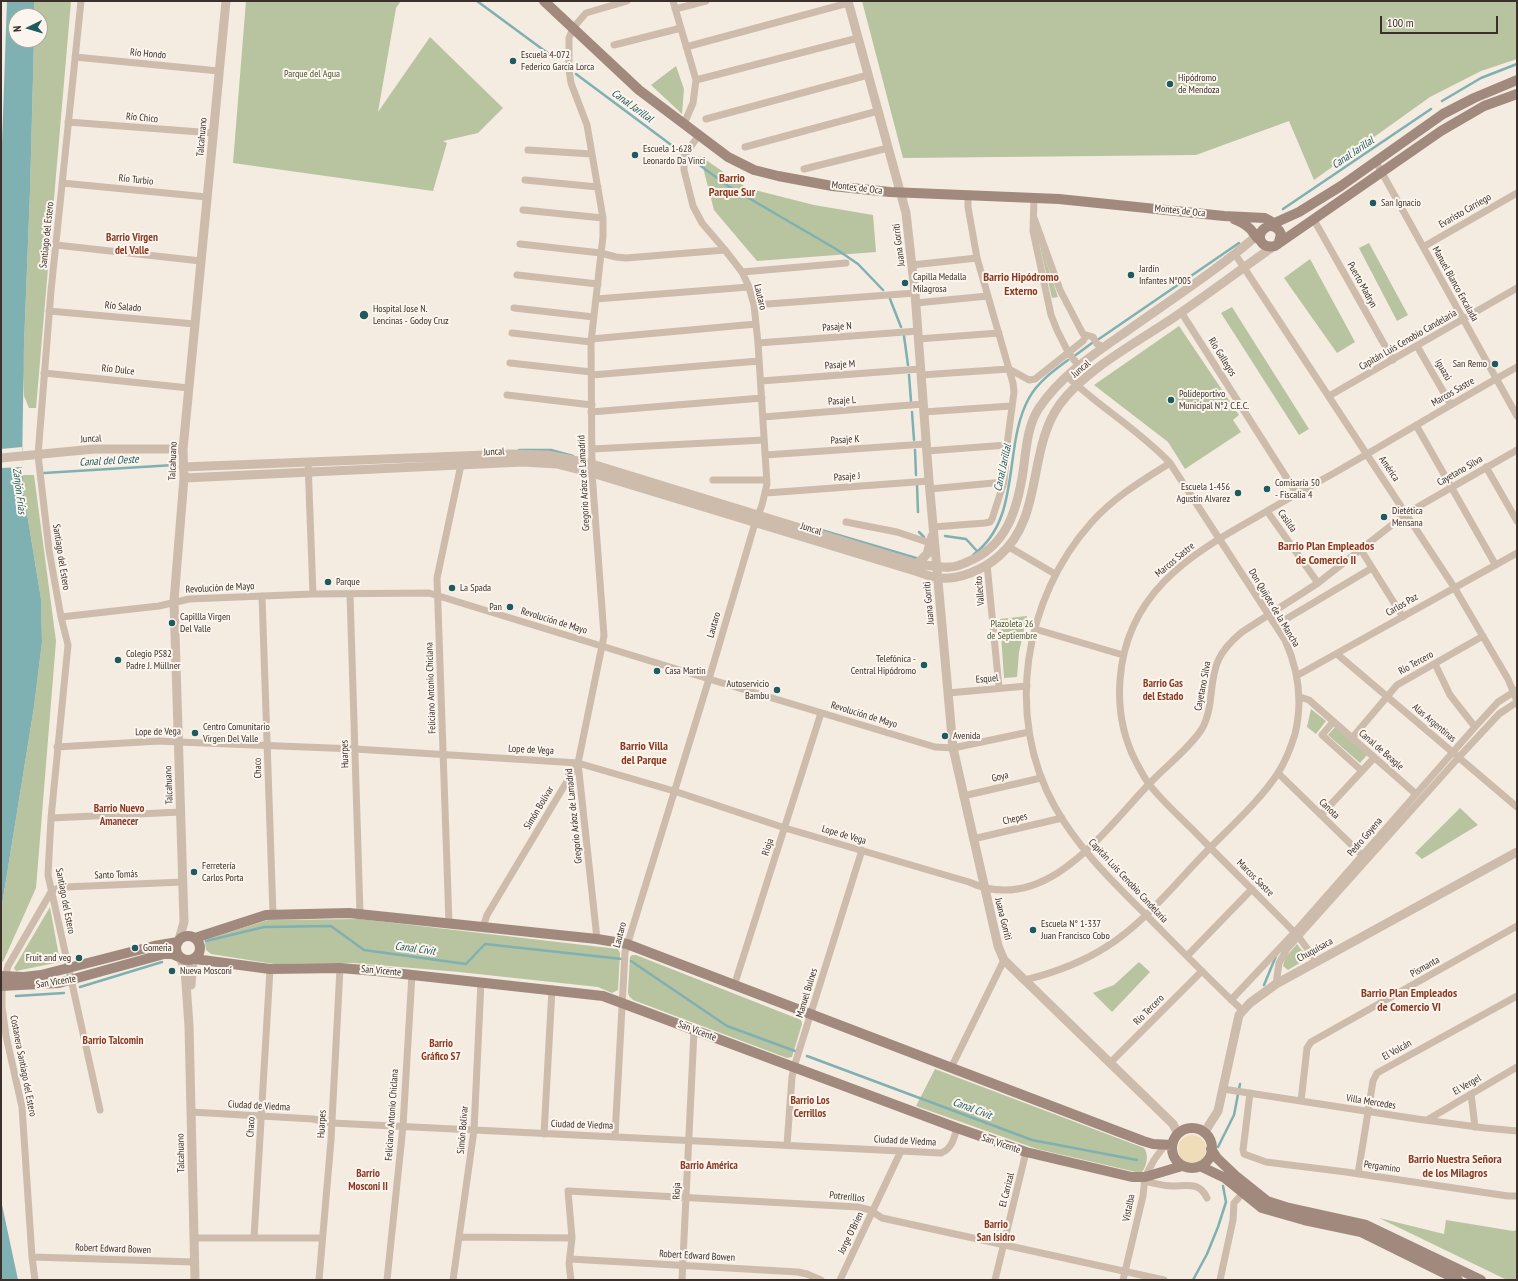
<!DOCTYPE html>
<meta charset="utf-8">
<style>
body{margin:0}
#map{position:relative;width:1518px;height:1281px;overflow:hidden;background:#f4ebe1;font-family:"PT Sans Narrow",sans-serif}
canvas{display:block}
.frame{position:absolute;inset:0;border:2px solid #3b302b;pointer-events:none}
.north{position:absolute;left:8px;top:8px;width:40px;height:40px;box-sizing:border-box;background:#fbf5ee;border:1px solid #aea6a0;border-radius:50%;rotate:265deg;font-size:11px;font-weight:700;line-height:16px;text-align:center;color:#3b302b}
.north::after{content:'';display:block;margin:auto;width:14px;height:18px;background:#1f5a5e;clip-path:polygon(50% 0,100% 100%,50% 72%,0 100%)}
.scale{position:absolute;left:1380px;top:16px;width:118px;height:18px;box-sizing:border-box;border:2px solid #3b302b;border-top:0;padding-left:5px;font-size:12px;line-height:14px;white-space:nowrap;color:#3b302b;-webkit-text-stroke:3px #fbf5ee;paint-order:stroke}
</style>
<div id="map">
<canvas width="1518" height="1281"></canvas>
<div class="frame"></div>
<div class="north">N</div>
<div class="scale">100 m</div>
</div>
<script>
const g = document.querySelector('canvas').getContext('2d');
g.lineJoin = 'round';
function fill(path, color) { g.fillStyle = color; g.fill(path, 'evenodd'); }
function strokePath(path, color, width, dash) { g.strokeStyle = color; g.lineWidth = width; g.lineCap = dash ? 'butt' : 'round'; g.setLineDash(dash || []); g.stroke(path); }
function label(font, color, halo, rows, align = 'center') {
  g.font = font + ' "PT Sans Narrow",sans-serif'; g.lineWidth = 4; g.setLineDash([]); g.textBaseline = 'middle'; g.strokeStyle = halo; g.fillStyle = color; for (const [text, x, y, turn = 0] of rows) {
    g.save(); g.translate(x, y); g.rotate((+turn || 0) * Math.PI / 180); g.textAlign = isNaN(turn) ? turn : align; if (halo) g.strokeText(text, 0, 0); g.fillText(text, 0, 0); g.restore();
  }
}
fill(new Path2D(`
 M34 1H71L36 408H29L24 396 23 371 30 191 34 40H40V16H34Z
 M246 1H401L396 8 378 112 430 37 503 108 478 133 443 141 447 143 433 191 233 163Z
 M862 1H1517V59L1481 71 1430 97 1314 180 1289 121 1196 155 903 158Z
 M676 66 684 89 682 114 651 85Z
 M700 156 747 188 814 205 873 215 876 252 757 261 714 210Z
 M1038 238 1058 297 1052 298Z
 M1369 243 1408 315 1397 321 1359 248Z
 M1310 259 1355 342 1337 353 1284 278Z
 M1232 307 1309 429 1299 435 1221 313Z
 M1179 326 1239 415 1233 420 1241 432 1185 469 1168 442 1094 385Z
 M22 475H34L56 641 36 888 3 962 1 961V911L34 707 42 642 41 599 24 495Z
 M1027 616 1019 652 1017 677 1004 678 1000 619Z
 M1311 709 1326 721 1316 734 1307 727Z
 M1335 727 1367 755 1360 763 1328 735Z
 M1460 808 1478 825 1422 859 1415 853Z
 M50 907 60 962 16 971 14 968Z
 M360 919 618 949 620 953 618 990 612 993 598 987 459 972 354 963 274 964 211 954 206 950 205 943 208 939 268 920Z
 M1297 944 1308 958 1288 970 1283 966 1285 958Z
 M632 955H636L801 1020 802 1024 792 1057 787 1058 633 1000 629 996 628 992 630 957Z
 M1139 962 1150 972 1112 1012 1093 993 1114 985Z
 M935 1069 1144 1148C1149 1154 1147 1166 1142 1172H1136L1037 1149 916 1106Z
 M1379 1218 1444 1234 1446 1220 1513 1231 1517 1230V1280H1507Z`), '#b8c4a0');
fill(new Path2D(`
 M1178 1149a14 14 0 1 1 28 0a14 14 0 1 1-28 0Z`), '#efdcb8');
fill(new Path2D(`
 M7 1H34V16H16V40H34L30 191 24 345 22 467 24 495 41 599 42 642 34 707 1 911V171Z
 M1 1200 18 1280H1Z`), '#7fb0b2');
fill(new Path2D(`
 M22 447V467L1 468V449Z`), '#f4ebe1');
strokePath(new Path2D(`
 M477 1 553 57
 M576 74 678 150
 M1442 101 1481 78 1517 64
 M690 158 728 186 836 249 858 264 883 290
 M1283 209 1431 109
 M890 299 901 327
 M904 336 908 365
 M1096 341 1239 243
 M1073 357 1092 343
 M909 375 911 401
 M912 412 914 440
 M519 450H551L573 456
 M915 450 916 475
 M44 473 174 465
 M917 485 918 512
 M818 529 916 558
 M919 532 924 537
 M945 536 966 539 977 551
 M973 555C1023 518 1002 447 1029 398 1038 382 1053 371 1068 360
 M206 941 264 927 331 926 364 950 466 964 485 944 622 959
 M631 961 727 1026 795 1051
 M1264 985 1276 956
 M80 987 162 962
 M16 996 64 993
 M807 1056 1032 1140 1137 1160
 M1218 1147 1234 1115 1240 1084
 M1193 1280 1207 1254 1218 1227 1226 1202 1223 1186`), '#7fb0b2', 2.5);
strokePath(new Path2D(`
 M81 1 51 291 38 455 49 550 61 617 68 645 51 818 48 875 100 1110
 M673 1 696 80 693 103 684 124
 M675 9 706 1
 M614 45 681 28
 M686 47 848 3
 M75 57 219 71
 M696 80 858 38
 M706 119 868 75
 M68 122 213 133
 M745 147 878 111
 M528 150 592 154
 M1376 162 1517 416
 M804 169 888 148
 M525 180 598 187
 M62 183 207 197
 M1034 198 1033 231 1051 315 1057 330 1068 352 1078 365
 M523 210 603 218
 M1034 218 1060 290 1083 334 1093 337 1097 344 1103 347
 M1314 220 1393 360
 M520 244 601 253 616 257 626 258 725 250
 M56 245 201 261
 M1423 247 1517 193
 M1235 254 1454 587 1508 679 1517 701
 M912 265 977 258
 M742 272 846 263
 M517 275 598 284
 M596 299 749 287
 M916 303 988 296
 M754 305 915 293
 M514 308 594 317
 M49 311 195 324
 M1181 312 1297 494
 M512 333 591 342
 M591 339 756 324
 M918 339 999 333
 M758 343 918 331
 M1417 346 1451 405
 M510 363 591 372
 M44 373 189 388
 M592 375 759 361
 M921 375 1009 369 1029 380 1035 379 1083 341 1086 336
 M761 381 920 369
 M507 395 592 405
 M1329 396 1517 288
 M591 412 762 398
 M924 412 1011 406
 M763 417 923 404
 M1416 425 1495 564
 M592 449 764 440
 M927 451 1007 445
 M765 455 926 444
 M308 462 313 594
 M1170 463C1141 481 1113 498 1091 523 1024 598 1004 717 1055 807 1078 848 1112 881 1145 914 1177 946 1209 979 1242 1010
 M1486 467 1517 521
 M713 480H767
 M930 489 1004 482
 M766 493 929 481
 M1267 511 1318 583
 M846 522 897 532 930 543
 M933 527 985 523 990 522 992 519 1004 482 1007 445 1014 392 1013 383 977 258 968 207V196
 M1009 547 1055 574
 M1361 550 1403 617
 M987 564 999 688
 M350 594 360 913
 M262 596 273 914
 M61 617 159 606 189 599 313 594 429 593 709 679 935 747 953 748 1029 732
 M1276 625 1372 568
 M1035 629 1123 655
 M1337 654 1517 807
 M1435 664 1450 695 1475 727
 M1298 675 1517 553
 M948 693 1027 686
 M1300 697 1309 700 1416 794
 M1333 722 1322 735 1362 771
 M1352 738 1397 685 1483 636
 M57 747 159 741 178 742 355 749 578 763 674 791 785 828 969 882C1045 917 1104 831 1149 784 1164 768 1193 745 1203 727 1208 717 1210 706 1211 695 1214 664 1218 652 1242 632L1318 583 1407 513 1517 450
 M1278 773 1365 858
 M963 796 1041 778
 M1321 815 1374 758
 M51 818 181 812
 M973 839 1062 818
 M51 892 58 888 65 887 183 882
 M449 923 437 578 462 460
 M483 927 487 915 578 763
 M597 939 578 763 604 636 592 473 591 342 603 236V218L587 125 571 83 569 70V38L573 28 586 13 627 1
 M1187 956 1252 889
 M1317 962 1298 936C1264 901 1228 866 1193 830 1179 816 1161 800 1149 784 1144 778 1140 769 1136 762 1123 737 1118 708 1120 680 1126 595 1187 556 1255 518 1282 502 1309 487 1336 472 1397 437 1456 401 1517 367
 M1025 980C1053 973 1081 963 1106 947 1143 924 1174 885 1204 854 1229 828 1259 802 1278 773 1285 762 1291 747 1295 734 1303 701 1299 671 1285 640L1170 463C1139 430 1099 407 1067 376
 M1276 984 1279 963 1287 949 1459 757 1499 714 1517 702
 M734 986 821 713
 M1231 1000 1294 933 1475 727 1498 702 1517 690
 M1110 1063 1202 971
 M951 1068 1004 960
 M1223 1089 1417 1119 1485 1128 1517 1131
 M1250 1093 1243 1150 1244 1154 1266 1162 1346 1172 1508 1196H1517
 M1471 1094 1475 1127
 M1301 1101 1307 1048 1311 1042 1517 926
 M191 1112 313 1119 332 1123 941 1153C952 1149 954 1138 957 1128
 M1427 1120 1517 1067
 M544 1134 552 989
 M615 1136 625 952 709 679 755 523 762 505 767 484 758 343 754 305 749 287 742 272 725 250 702 223 693 206 684 170V156L699 135
 M787 1145 792 1077 794 1067 862 850
 M1358 1174 1373 1081 1377 1073 1517 996
 M1144 1181C1153 1183 1163 1186 1172 1186 1187 1186 1199 1181 1207 1198
 M460 1237 572 1238
 M194 1238H322
 M254 1238 270 969
 M32 1257 194 1262
 M570 1259 798 1272 807 1274 821 1280
 M35 1280 32 1257 22 1107 6 1036 2 1007V990L8 966 51 892
 M319 1280 331 1140 340 968
 M387 1280 403 1126 412 974
 M453 1280 474 1130 481 982
 M571 1280 569 1264 572 1238 568 1191 858 1207 870 1210 882 1218 1164 1280
 M682 1280 694 1031
 M840 1280 901 1151
 M995 1280 1026 1152
 M1123 1280 1143 1196 1145 1177 1154 1160 1165 1145
 M1220 1280 1233 1220 1234 1203 1243 1193`), '#cdbbac', 7);
strokePath(new Path2D(`
 M848 1 906 213 915 293 929 481 953 748 998 946 1004 960 1173 1124 1178 1134
 M1 458 94 449H183
 M183 467 511 454 548 455 592 464 917 564C927 565 939 568 950 567 956 567 962 564 967 562 1006 547 1017 511 1023 472 1026 451 1027 426 1039 408 1061 375 1094 354 1127 331 1172 299 1219 269 1261 232
 M184 478 523 462 557 464 592 473 915 571C922 573 930 577 938 578 959 580 983 570 999 556 1044 518 1027 449 1060 404 1086 369 1136 343 1173 318 1207 295 1240 270 1274 246
 M917 564 927 554 932 536
 M179 940 184 922 174 601 184 478 183 449 226 1
 M180 958 185 969 189 1026 195 1280
 M191 985 193 960
 M1204 1133 1218 1111 1239 1015 1250 1003 1276 984 1517 852`), '#cdbbac', 9);
strokePath(new Path2D(`
 M544 1 639 90 728 157 754 170 778 176 832 186 890 192 1059 199 1224 216 1265 218 1274 223 1277 228
 M1234 219C1239 221 1244 223 1248 227 1255 232 1253 236 1261 241
 M1268 226 1299 212 1341 186 1443 114 1474 98 1517 80
 M1279 242 1281 234C1273 216 1252 233 1263 244 1267 247 1271 247 1275 246L1441 131 1484 106 1517 94
 M176 948a12 12 0 1 1 24 0a12 12 0 1 1-24 0Z
 M195 938 266 915 349 913 597 939 627 944 1143 1141 1153 1144 1172 1145
 M195 959 270 969 340 968 376 971 603 996 957 1128 1026 1152 1132 1177H1145L1182 1166
 M1 976 24 977 41 975 154 946 178 942
 M1 986 59 983 164 954H172L179 957
 M1172 1148a20 20 0 1 1 40 0a20 20 0 1 1-40 0Z
 M1211 1149 1217 1158 1237 1177 1267 1201 1289 1208 1366 1225 1481 1280
 M1200 1166 1225 1178 1262 1208 1304 1220 1361 1232 1458 1280`), '#a18a7d', 10);
for (const [x, y, r, color] of [
 [513,61,4,"#1f5a5e"],
 [1170,84,4,"#1f5a5e"],
 [635,155,4,"#1f5a5e"],
 [1373,203,4,"#1f5a5e"],
 [1131,275,4,"#1f5a5e"],
 [905,283,4,"#1f5a5e"],
 [364,315,5,"#1f5a5e"],
 [1495,364,4,"#1f5a5e"],
 [1171,400,4,"#1f5a5e"],
 [1267,489,4,"#1f5a5e"],
 [1238,493,4,"#1f5a5e"],
 [1384,517,4,"#1f5a5e"],
 [328,582,4,"#1f5a5e"],
 [452,588,4,"#1f5a5e"],
 [510,607,4,"#1f5a5e"],
 [172,623,4,"#1f5a5e"],
 [118,660,4,"#1f5a5e"],
 [924,665,4,"#1f5a5e"],
 [657,671,4,"#1f5a5e"],
 [777,690,4,"#1f5a5e"],
 [195,733,4,"#1f5a5e"],
 [945,736,4,"#1f5a5e"],
 [194,872,4,"#1f5a5e"],
 [1033,930,4,"#1f5a5e"],
 [135,948,4,"#1f5a5e"],
 [79,958,4,"#1f5a5e"],
 [172,971,4,"#1f5a5e"]
]) { const dot = new Path2D(); dot.arc(x, y, r, 0, 2 * Math.PI); g.fillStyle = color; g.fill(dot); strokePath(dot, '#fbf5ee', 1.5); }
label('10px', '#3b302b', '#fbf5ee', [
 ["Río Hondo",148,54,5],
 ["Río Chico",142,118,5],
 ["Talcahuano",202,137,-85],
 ["Río Turbio",136,180,6],
 ["Montes de Oca",857,188,7],
 ["Montes de Oca",1180,211,6],
 ["Evaristo Carriego",1465,211,-30],
 ["Santiago del Estero",47,235,-84],
 ["Juana Gorriti",899,245,-97],
 ["Manuel Blanco Encalada",1455,284,61],
 ["Puerto Madryn",1362,285,61],
 ["Lautaro",760,297,77],
 ["Río Salado",123,307,5],
 ["Pasaje N",837,327,-4],
 ["Capitán Luis Cenobio Candelaria",1408,340,-30],
 ["Río Gallegos",1222,357,58],
 ["Pasaje M",840,365,-4],
 ["Juncal",1081,369,-40],
 ["Río Dulce",118,370,6],
 ["Iguazú",1443,370,60],
 ["Marcos Sastre",1453,392,-30],
 ["Pasaje L",842,401,-4],
 ["Juncal",91,439,-3],
 ["Pasaje K",845,440,-4],
 ["Juncal",494,452,-3],
 ["Talcahuano",173,461,-88],
 ["América",1389,469,56],
 ["Cayetano Silva",1460,471,-30],
 ["Pasaje J",847,477,-4],
 ["Gregorio Aráoz de Lamadrid",584,483,-93],
 ["Casilda",1287,521,55],
 ["Juncal",811,529,17],
 ["Santiago del Estero",61,557,81],
 ["Marcos Sastre",1175,560,-40],
 ["Revolución de Mayo",220,588,-3],
 ["Vallecito",980,591,-95],
 ["Juana Gorriti",929,603,-95],
 ["Carlos Paz",1402,605,-30],
 ["Don Quijote de la Mancha",1274,608,59],
 ["Revolución de Mayo",554,621,17],
 ["Lautaro",714,625,-74],
 ["Río Tercero",1416,663,-29],
 ["Esquel",987,679,-5],
 ["Cayetano Silva",1203,686,-79],
 ["Feliciano Antonio Chiclana",431,688,-92],
 ["Revolución de Mayo",864,715,17],
 ["Alas Argentinas",1434,723,40],
 ["Lope de Vega",158,732,-1],
 ["Lope de Vega",531,750,3],
 ["Canal de Beagle",1381,750,41],
 ["Huarpes",345,754,-92],
 ["Chaco",258,768,-92],
 ["Goya",1000,777,-13],
 ["Talcahuano",169,785,-92],
 ["Simón Bolívar",539,808,-59],
 ["Canota",1329,809,44],
 ["Gregorio Aráoz de Lamadrid",574,816,-96],
 ["Chepes",1015,819,-13],
 ["Lope de Vega",844,835,16],
 ["Pedro Goyena",1365,837,-49],
 ["Rioja",768,847,-72],
 ["Santo Tomás",116,875,-2],
 ["Marcos Sastre",1255,878,45],
 ["Capitán Luis Cenobio Candelaria",1128,881,47],
 ["Santiago del Estero",65,901,79],
 ["Juana Gorriti",1003,919,76],
 ["Lautaro",620,935,-75],
 ["Chuquisaca",1315,950,-29],
 ["Pismanta",1425,967,-29],
 ["San Vicente",381,971,5],
 ["San Vicente",56,982,-9],
 ["Manuel Bulnes",807,993,-73],
 ["Río Tercero",1149,1010,-45],
 ["San Vicente",697,1031,21],
 ["El Volcán",1397,1050,-29],
 ["Costanera Santiago del Estero",23,1066,79],
 ["El Vergel",1467,1085,-30],
 ["Villa Mercedes",1371,1102,9],
 ["Ciudad de Viedma",259,1106,3],
 ["Feliciano Antonio Chiclana",392,1115,-86],
 ["Huarpes",322,1124,-87],
 ["Ciudad de Viedma",582,1125,2],
 ["Chaco",251,1127,-86],
 ["Simón Bolívar",463,1130,-85],
 ["Ciudad de Viedma",905,1141,3],
 ["San Vicente",1001,1144,19],
 ["Talcahuano",181,1153,-91],
 ["Pergamino",1382,1167,8],
 ["El Carrizal",1007,1190,-76],
 ["Rioja",677,1191,-87],
 ["Potrerillos",847,1197,6],
 ["Vistalba",1129,1208,-78],
 ["Jorge O'Brien",851,1233,-64],
 ["Robert Edward Bowen",113,1249,2],
 ["Robert Edward Bowen",697,1256,3]
]);
label('10px', '#3b302b', '#fbf5ee', [
 ["Escuela 4-072",521,55],
 ["Federico García Lorca",521,67],
 ["Hipódromo",1178,78],
 ["de Mendoza",1178,90],
 ["Escuela 1-628",643,149],
 ["Leonardo Da Vinci",643,161],
 ["San Ignacio",1381,203],
 ["Jardín",1139,269],
 ["Infantes N°005",1139,281],
 ["Capilla Medalla",913,277],
 ["Milagrosa",913,289],
 ["Hospital Jose N.",373,309],
 ["Lencinas - Godoy Cruz",373,321],
 ["San Remo",1487,364,"right"],
 ["Polideportivo",1179,394],
 ["Municipal N°2 C.E.C.",1179,406],
 ["Comisaría 50",1275,483],
 ["- Fiscalia 4",1275,495],
 ["Escuela 1-456",1230,487,"right"],
 ["Agustín Alvarez",1230,499,"right"],
 ["Dietética",1392,511],
 ["Mensana",1392,523],
 ["Parque",336,582],
 ["La Spada",460,588],
 ["Pan",502,607,"right"],
 ["Capillla Virgen",180,617],
 ["Del Valle",180,629],
 ["Colegio PS82",126,654],
 ["Padre J. Müllner",126,666],
 ["Telefónica -",916,659,"right"],
 ["Central Hipódromo",916,671,"right"],
 ["Casa Martin",665,671],
 ["Autoservicio",769,684,"right"],
 ["Bambu",769,696,"right"],
 ["Centro Comunitario",203,727],
 ["Virgen Del Valle",203,739],
 ["Avenida",953,736],
 ["Ferretería",202,866],
 ["Carlos Porta",202,878],
 ["Escuela N° 1-337",1041,924],
 ["Juan Francisco Cobo",1041,936],
 ["Gomeria",143,948],
 ["Fruit and veg",71,958,"right"],
 ["Nueva Mosconi",180,971]
], 'left');
label('10px', '#4a5a2e', '#fbf5ee', [
 ["Parque del Agua",312,74],
 ["Plazoleta 26",1012,624],
 ["de Septiembre",1012,636]
]);
label('italic 11px', '#1f5a5e', '#fbf5ee', [
 ["Canal Jarillal",632,106,36],
 ["Canal Jarillal",1353,153,-34],
 ["Canal del Oeste",109,461,-3],
 ["Canal Jarillal",1003,468,-78],
 ["Zanjón Frías",19,491,83],
 ["Canal Civit",415,949,8],
 ["Canal Civit",972,1109,21]
]);
label('bold 11px', '#8c3b22', '#fbf5ee', [
 ["Barrio Virgen",132,238],
 ["del Valle",132,251],
 ["Barrio Gas",1163,684],
 ["del Estado",1163,697],
 ["Barrio Nuevo",119,809],
 ["Amanecer",119,822],
 ["Barrio Talcomin",113,1041],
 ["Barrio",441,1044],
 ["Gráfico S7",441,1057],
 ["Barrio Los",810,1101],
 ["Cerrillos",810,1114],
 ["Barrio América",709,1166],
 ["Barrio",368,1174],
 ["Mosconi II",368,1187],
 ["Barrio",996,1225],
 ["San Isidro",996,1238]
]);
label('bold 12px', '#8c3b22', '#fbf5ee', [
 ["Barrio",732,179],
 ["Parque Sur",732,193],
 ["Barrio Hipódromo",1021,278],
 ["Externo",1021,292],
 ["Barrio Plan Empleados",1326,547],
 ["de Comercio II",1326,561],
 ["Barrio Villa",644,747],
 ["del Parque",644,761],
 ["Barrio Plan Empleados",1409,994],
 ["de Comercio VI",1409,1008],
 ["Barrio Nuestra Señora",1455,1160],
 ["de los Milagros",1455,1174]
]);
</script>
